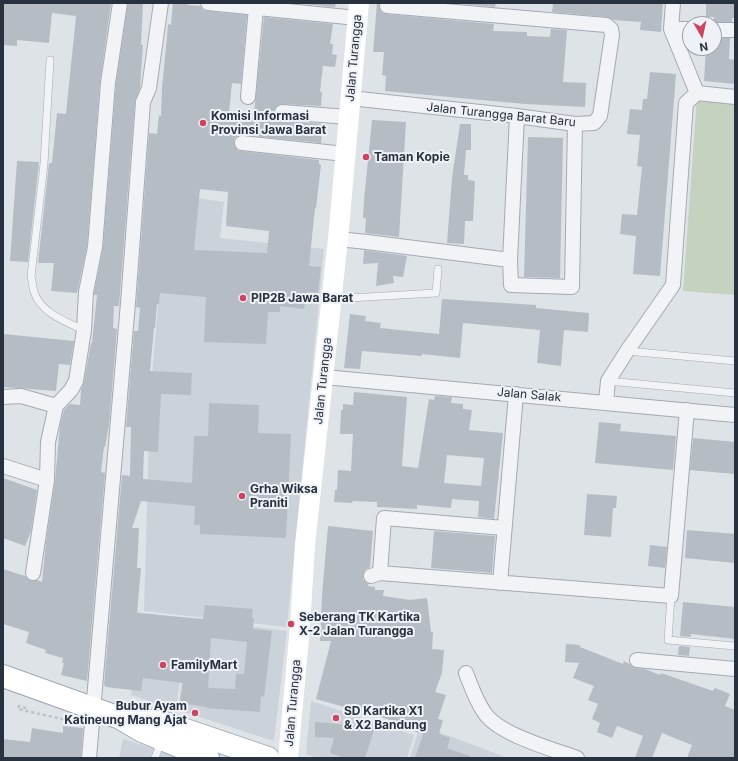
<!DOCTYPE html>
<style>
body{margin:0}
#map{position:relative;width:738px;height:761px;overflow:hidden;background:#dee3e8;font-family:Inter,sans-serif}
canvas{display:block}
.frame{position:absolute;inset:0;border:4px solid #28313e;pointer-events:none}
.north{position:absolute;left:682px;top:16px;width:40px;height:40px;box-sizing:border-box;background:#eef1f5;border:1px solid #9fa4ac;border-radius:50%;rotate:171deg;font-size:11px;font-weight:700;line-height:16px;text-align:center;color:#28313e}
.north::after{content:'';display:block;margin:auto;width:14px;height:18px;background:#cc4460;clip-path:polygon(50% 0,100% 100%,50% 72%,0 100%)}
</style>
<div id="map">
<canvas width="738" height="761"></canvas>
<div class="frame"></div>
<div class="north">N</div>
</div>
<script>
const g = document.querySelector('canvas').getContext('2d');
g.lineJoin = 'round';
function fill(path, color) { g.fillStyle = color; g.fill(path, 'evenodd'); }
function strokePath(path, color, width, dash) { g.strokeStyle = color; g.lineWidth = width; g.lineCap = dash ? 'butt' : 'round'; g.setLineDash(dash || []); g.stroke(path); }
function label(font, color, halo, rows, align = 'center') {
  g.font = font + ' Inter,sans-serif'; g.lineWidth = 4; g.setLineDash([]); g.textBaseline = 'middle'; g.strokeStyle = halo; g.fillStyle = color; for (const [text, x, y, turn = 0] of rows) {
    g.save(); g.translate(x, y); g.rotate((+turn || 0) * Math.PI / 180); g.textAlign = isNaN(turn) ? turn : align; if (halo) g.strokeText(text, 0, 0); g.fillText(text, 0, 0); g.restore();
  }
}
fill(new Path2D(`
 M171 194 224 202 220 238 324 249 287 627 144 611 150 399 163 247Z
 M136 612 287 631 274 741 178 710 185 654 136 646Z
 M136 648 183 654 176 710 131 695Z
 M311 701 414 735 407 758H316L306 754Z
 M420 725 508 758H410Z
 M123 739 183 758H119Z`), '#ccd2da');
fill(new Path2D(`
 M697 96 735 99V295L683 291Z`), '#c5d2c0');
fill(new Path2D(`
 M3 3H111L100 82 87 246 77 293 51 291 54 263H38L49 163H52L57 113 66 114 76 16 52 13 49 43 17 40V46L3 45Z
 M128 3H143L141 45H143L140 88 135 101 119 306H114L113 328 117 329 109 425 105 447H104L101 472 105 473 87 681 61 675 64 663H62L63 658 45 653 46 650 26 643 29 632 3 624V569L25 576 31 581 37 580 42 582 46 542 55 481 60 425 64 410 70 404 80 405 81 390 84 382 91 343H92L97 295H94V293L103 248 116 84Z
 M173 3H188V5L200 6 203 10 207 11 247 15 241 84 232 83 229 112 254 113 264 17 333 24 330 44H333L332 54 337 55 335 67 323 66 320 92H322L321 106 282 104 278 105 274 111 275 116 281 120 323 124 321 143 243 135H239L235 138 234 142 237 150 241 151 319 160V164L321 165 316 208H315L309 266 321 267 318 293 307 292 304 309 280 306V312H268L266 344 204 342 206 297 160 293 159 305 157 304 155 328H154L150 371 192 373 191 395 161 394 158 452 144 451 143 479 192 483 194 436H208L209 403 259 405 258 433 291 434 286 538 200 534V525H194L195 506 141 501 132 528H139L137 568H141L137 613 203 619 205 605 253 609 252 618H254L253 629 272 631 264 697 261 696 260 712 207 708V707L180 703 183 683 143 678 141 691 106 687 104 685 122 475 130 476 131 427H126L134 331H138L140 308 136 307 149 133 157 134 159 115 161 116 162 88 167 37 168 24 171 25ZM200 189 228 192 226 226 269 231 267 253 194 250ZM211 638 247 642 244 674H236L235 689 208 688Z
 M293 3H336L335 7Z
 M377 3H379L380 10 382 13 386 14 494 24 493 31 527 32V36L550 37 551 29 567 30 563 82 586 83 585 107 525 104 385 91 386 76 382 75 384 52H373Z
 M451 3H496L495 7Z
 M553 3H663L661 32 640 30 641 22 613 20 607 17 552 12Z
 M706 3H735V18H732V22H714V17H706Z
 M714 38H730L729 59 735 60V84L704 81 706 48H714Z
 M650 72 676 74 660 276 633 274 636 236 620 234 622 214 637 215 642 167 637 166 640 135 627 134 630 109 642 110 643 99H647Z
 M372 120 406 122 399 237 365 233 366 218H363L364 200Z
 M460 124H471V150H466L464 175H468V180L475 181 473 221H465L464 244 447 243 452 178Z
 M528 137 563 138 560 278 524 277Z
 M17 161 39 162 28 262 10 261Z
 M364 250 407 256 403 277 393 276 394 283 376 286 378 263 363 264Z
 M442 299 536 305V308L589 313 588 332 564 330 561 366 537 363 540 330 463 323 460 358 422 354V356L362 351 360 369 344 368 350 314 366 316 365 321 381 323 380 328 439 334Z
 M3 334 74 341 70 365 59 364 56 391 3 387Z
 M354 392 407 397 402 466 418 468 429 399 434 400 435 396 452 397 451 403 463 404V409L472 410 469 430 503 433 494 519 478 517 479 501 452 499 451 508 417 505V509L377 507V502L353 501 352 503 334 502 335 490H337L338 470 351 471 353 434H340L341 410H343V404L353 405ZM447 455 484 458 481 486 444 483Z
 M599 422 621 424 620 431 676 436 673 470 595 463Z
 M693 438 735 442V474L690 470Z
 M3 478 37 490 31 531 25 546 3 538Z
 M587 494 617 496 616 508H613L611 537 584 535Z
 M328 526 373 531 370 567 365 570 363 575V579L368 584V586L375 587V590H384L383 596 410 600 427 598 431 632H433L432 649 444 650 442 673 435 692 446 695 438 719 443 720 439 734 450 738 447 748 470 756V758H415L423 734 393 725 394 721 316 699 331 641H320L322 595Z
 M687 530 735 534V563L685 558Z
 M434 531 495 536 492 573 431 568Z
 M650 545 667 547 665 568 648 566Z
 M683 602 735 607V639L691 634V637L680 636Z
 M566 644 580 645V647L623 664 624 661 636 668 645 669 660 675 661 673 713 691 715 688 730 694 725 706 735 710V758H687L692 745 662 733 652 758H635L643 736 617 726 612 738 597 732 600 723 592 719 598 704 588 700 594 686 573 678 579 663 565 662Z
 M679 646 690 647 689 656 678 655Z
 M315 722 375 727 365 758H344L330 753 334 738 315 737Z
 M63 726 83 728 81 758H3V739L30 742 32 728 63 733Z`), '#b6bcc4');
const lane = new Path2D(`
 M50 60 44 164 31 276C32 281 33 287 34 292 41 313 66 322 84 330
 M332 299 436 293 438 269
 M627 351 735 361
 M608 381 735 393
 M671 596 668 640 734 646
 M155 758 161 741`);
const street = new Path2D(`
 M208 3 357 18
 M673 3 671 29 697 93
 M671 29H690
 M714 30H735
 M248 97 256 8
 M350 98 517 116 575 124 594 123 600 116 612 35 611 29 606 25 387 6
 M282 112 348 117
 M517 116 510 260 511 285 572 287 575 124
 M242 143 345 154
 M338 239 367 242 510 260
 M324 377 735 415
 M3 397 21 396 56 406
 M606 402 608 381 627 351 673 285 686 103 697 93 735 97
 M3 466 47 480
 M33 573 47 480 48 442 56 406 71 390 76 381 84 330 86 292 95 247 108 83 120 3
 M380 573 384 518 504 528
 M371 576 380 573 671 596 687 410
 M500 583 516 394
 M637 660 735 669
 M466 673C471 686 476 701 484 712 497 734 552 749 577 758
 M89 758 128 303 143 102 149 88 161 3`);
const primary = new Path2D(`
 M3 676 120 718 142 731 208 758
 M130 718 165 723 268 758`);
strokePath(lane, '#a4aab2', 8);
strokePath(street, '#a4aab2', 16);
strokePath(primary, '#9ea8b3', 24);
strokePath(new Path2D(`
 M26 708 19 706 18 709 66 720`), '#bdc1c6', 2.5, [3, 3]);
strokePath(lane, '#f1f3f6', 7);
strokePath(street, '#f1f3f6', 14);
strokePath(new Path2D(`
 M288 758 300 627 305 545 338 239 359 3`), '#fff', 20);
strokePath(primary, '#fff', 22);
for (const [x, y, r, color] of [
 [203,123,4,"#cc4460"],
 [366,157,4,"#cc4460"],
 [243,298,4,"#cc4460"],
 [242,496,4,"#cc4460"],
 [291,624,4,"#cc4460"],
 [163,665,4,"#cc4460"],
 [195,713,4,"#cc4460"],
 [336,718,4,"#cc4460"]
]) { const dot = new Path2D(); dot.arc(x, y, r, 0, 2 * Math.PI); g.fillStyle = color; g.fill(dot); strokePath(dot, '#eef1f5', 1.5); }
label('12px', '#28313e', '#eef1f5', [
 ["Jalan Turangga",354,58,-85],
 ["Jalan Turangga Barat Baru",501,115,6],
 ["Jalan Turangga",323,381,-84],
 ["Jalan Salak",529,395,5],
 ["Jalan Turangga",293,703,-85]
]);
label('bold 12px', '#28313e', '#eef1f5', [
 ["Komisi Informasi",211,116],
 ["Provinsi Jawa Barat",211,130],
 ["Taman Kopie",374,157],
 ["PIP2B Jawa Barat",251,298],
 ["Grha Wiksa",250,489],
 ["Praniti",250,503],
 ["Seberang TK Kartika",299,617],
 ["X-2 Jalan Turangga",299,631],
 ["FamilyMart",171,665],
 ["Bubur Ayam",187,706,"right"],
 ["Katineung Mang Ajat",187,720,"right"],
 ["SD Kartika X1",344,711],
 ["& X2 Bandung",344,725]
], 'left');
</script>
